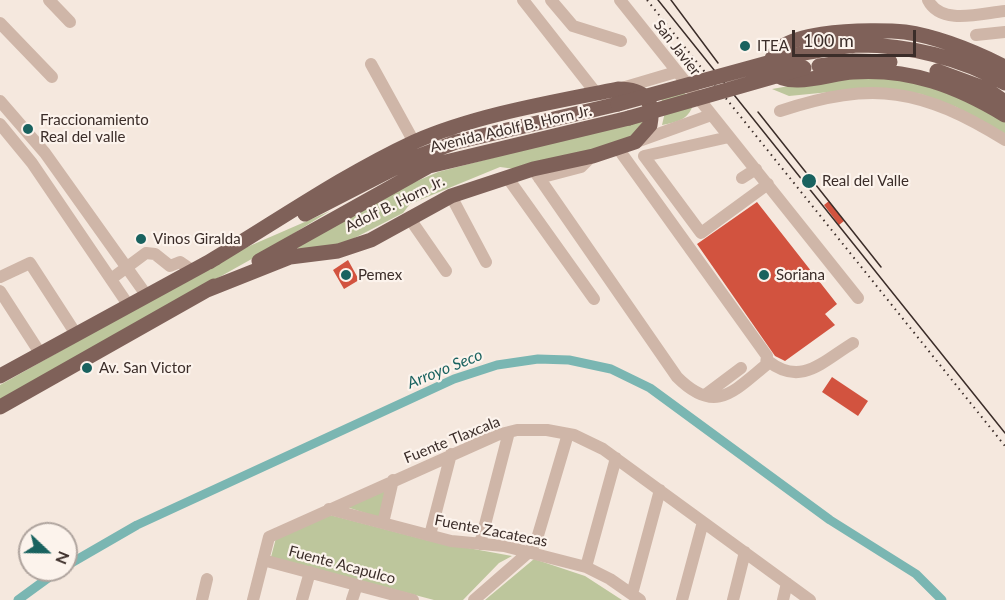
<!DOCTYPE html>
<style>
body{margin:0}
#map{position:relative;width:1005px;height:600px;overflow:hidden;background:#f5e8de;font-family:Lato,sans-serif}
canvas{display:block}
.north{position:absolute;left:18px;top:522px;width:60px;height:60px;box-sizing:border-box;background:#fcf3ec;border:2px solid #afa49e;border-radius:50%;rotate:112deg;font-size:16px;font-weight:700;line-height:24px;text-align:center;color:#3b2d29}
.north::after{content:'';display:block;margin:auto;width:21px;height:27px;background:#19625f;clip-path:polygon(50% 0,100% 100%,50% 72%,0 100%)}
.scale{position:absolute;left:792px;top:30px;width:124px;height:27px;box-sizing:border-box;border:3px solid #3b2d29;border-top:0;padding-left:8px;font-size:18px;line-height:21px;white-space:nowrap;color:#3b2d29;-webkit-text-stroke:4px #fcf3ec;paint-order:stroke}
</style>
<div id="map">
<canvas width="1005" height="600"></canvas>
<div class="north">N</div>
<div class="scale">100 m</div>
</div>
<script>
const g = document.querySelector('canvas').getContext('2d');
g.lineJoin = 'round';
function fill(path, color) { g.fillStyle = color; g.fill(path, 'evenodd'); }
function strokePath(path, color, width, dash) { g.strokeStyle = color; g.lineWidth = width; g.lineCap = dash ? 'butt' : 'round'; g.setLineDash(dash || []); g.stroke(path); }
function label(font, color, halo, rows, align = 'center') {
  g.font = font + ' Lato,sans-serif'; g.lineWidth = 4.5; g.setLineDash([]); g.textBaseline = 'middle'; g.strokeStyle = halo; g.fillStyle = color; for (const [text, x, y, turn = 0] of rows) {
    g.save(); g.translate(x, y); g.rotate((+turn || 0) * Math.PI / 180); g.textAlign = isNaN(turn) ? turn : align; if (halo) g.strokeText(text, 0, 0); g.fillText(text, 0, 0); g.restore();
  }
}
fill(new Path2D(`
 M846 76 917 78 1005 118V136L956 107 921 94 871 88 789 96 772 89Z
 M682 89 693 105C688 120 677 122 662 125L665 112 661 98Z
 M646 118 640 132 608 146 515 169 500 167 410 204 403 213 339 246 293 249 403 187 438 172Z
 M330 211 257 256 0 400V385L238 251Z
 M389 486 380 518 344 506Z
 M330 515 430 541 512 556 499 563 463 600H434L271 557 276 538Z
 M534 559 585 576 622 600H485Z`), '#bdc69c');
strokePath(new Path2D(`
 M66 566 137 525 454 379 497 365 538 359 569 360 611 369 650 388 830 520 916 574 942 600
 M18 600 59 570`), '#7ab6b2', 9);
fill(new Path2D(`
 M829 201 844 221 839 225 824 205Z
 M757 202 837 304 825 314 835 325 785 361 775 356 697 244Z
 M348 260 359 280 344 289 333 270Z
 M832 377 868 401 858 416 822 392Z`), '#d2533f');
strokePath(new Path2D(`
 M49 0 70 22
 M523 0 596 93
 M551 0 573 26 621 41
 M620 0 858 298
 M928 0C941 26 982 13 1005 11
 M0 23 52 77
 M976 35 1005 32
 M371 64 414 142
 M622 88 676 72
 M0 101 45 153 147 296
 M780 111C874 80 922 89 1005 140
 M0 124 32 163 129 306
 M729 137 644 156 701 233 768 184
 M636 142 711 115
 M533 169 677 377C715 415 733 392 766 365L767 356 617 147
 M507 177 594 299
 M539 178 581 167 592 156
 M742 178 756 169
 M451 196 486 262
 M410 219 446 271
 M0 277 30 263 76 334
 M111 279 146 253 155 254 170 266 180 262 193 271
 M0 291 40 353
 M768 361C801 387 822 362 853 343
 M705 395 741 368
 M329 509 451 541 504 546 586 567 610 579 640 600
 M383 523 393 480
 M430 535 451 454
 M480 544 509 432
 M263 560 413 600
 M586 567 616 458
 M632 594 660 490
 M202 600 207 579
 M253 600 269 537 497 435 517 430H547L574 435 603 449 810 600
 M302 600 310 572
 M352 600 357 585
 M474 600 529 552 536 542 568 434
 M682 600 703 522
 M733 600 745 552
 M783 600 787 583`), '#cfb6a8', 12);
strokePath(new Path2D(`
 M804 53C822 50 841 46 859 45 907 45 963 58 1005 83
 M819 66 854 61 890 62
 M1005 67C973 51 940 37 905 32 880 29 752 27 774 73 790 89 831 73 853 72 910 68 957 86 1005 115
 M937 71 986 89 1005 102
 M305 214 414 158 456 142 618 104
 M259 261 429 166 629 118
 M207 290 290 257 338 251 371 240 451 196 533 169 593 156 635 142 650 125C655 99 643 89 618 89 553 102 475 115 414 142 343 175 276 222 209 262
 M0 376 216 258
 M0 407 214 286`), '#7f6159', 15);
strokePath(new Path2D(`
 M658 0 1005 433
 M671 0 718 63
 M758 112 881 267`), '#3b2d29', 1.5);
strokePath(new Path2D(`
 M647 0 1005 446`), '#3b2d29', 2, [1.5, 4.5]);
strokePath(new Path2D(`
 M618 104 804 53
 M629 118 804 68`), '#7f6159', 15);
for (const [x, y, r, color] of [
 [745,46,6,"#19625f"],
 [28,129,6,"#19625f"],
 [809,181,8,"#19625f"],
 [141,239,6,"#19625f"],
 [346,275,6,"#19625f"],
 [764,275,6,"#19625f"],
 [87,368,6,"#19625f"]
]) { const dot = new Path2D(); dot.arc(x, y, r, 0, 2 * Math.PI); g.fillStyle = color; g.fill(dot); strokePath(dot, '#fcf3ec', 2); }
label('15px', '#3b2d29', '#fcf3ec', [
 ["ITEA",757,46],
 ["Fraccionamiento",40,120],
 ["Real del valle",40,137],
 ["Real del Valle",822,181],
 ["Vinos Giralda",153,239],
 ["Pemex",358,275],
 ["Soriana",776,275],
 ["Av. San Victor",99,368]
], 'left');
label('15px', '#3b2d29', '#fcf3ec', [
 ["San Javier",677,48,52],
 ["Avenida Adolf B. Horn Jr.",511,129,-13],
 ["Adolf B. Horn Jr.",395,204,-26],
 ["Fuente Tlaxcala",452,440,-22],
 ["Fuente Zacatecas",491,531,11],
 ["Fuente Acapulco",342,565,15]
]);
label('italic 16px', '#19625f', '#fcf3ec', [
 ["Arroyo Seco",445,369,-22]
]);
</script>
